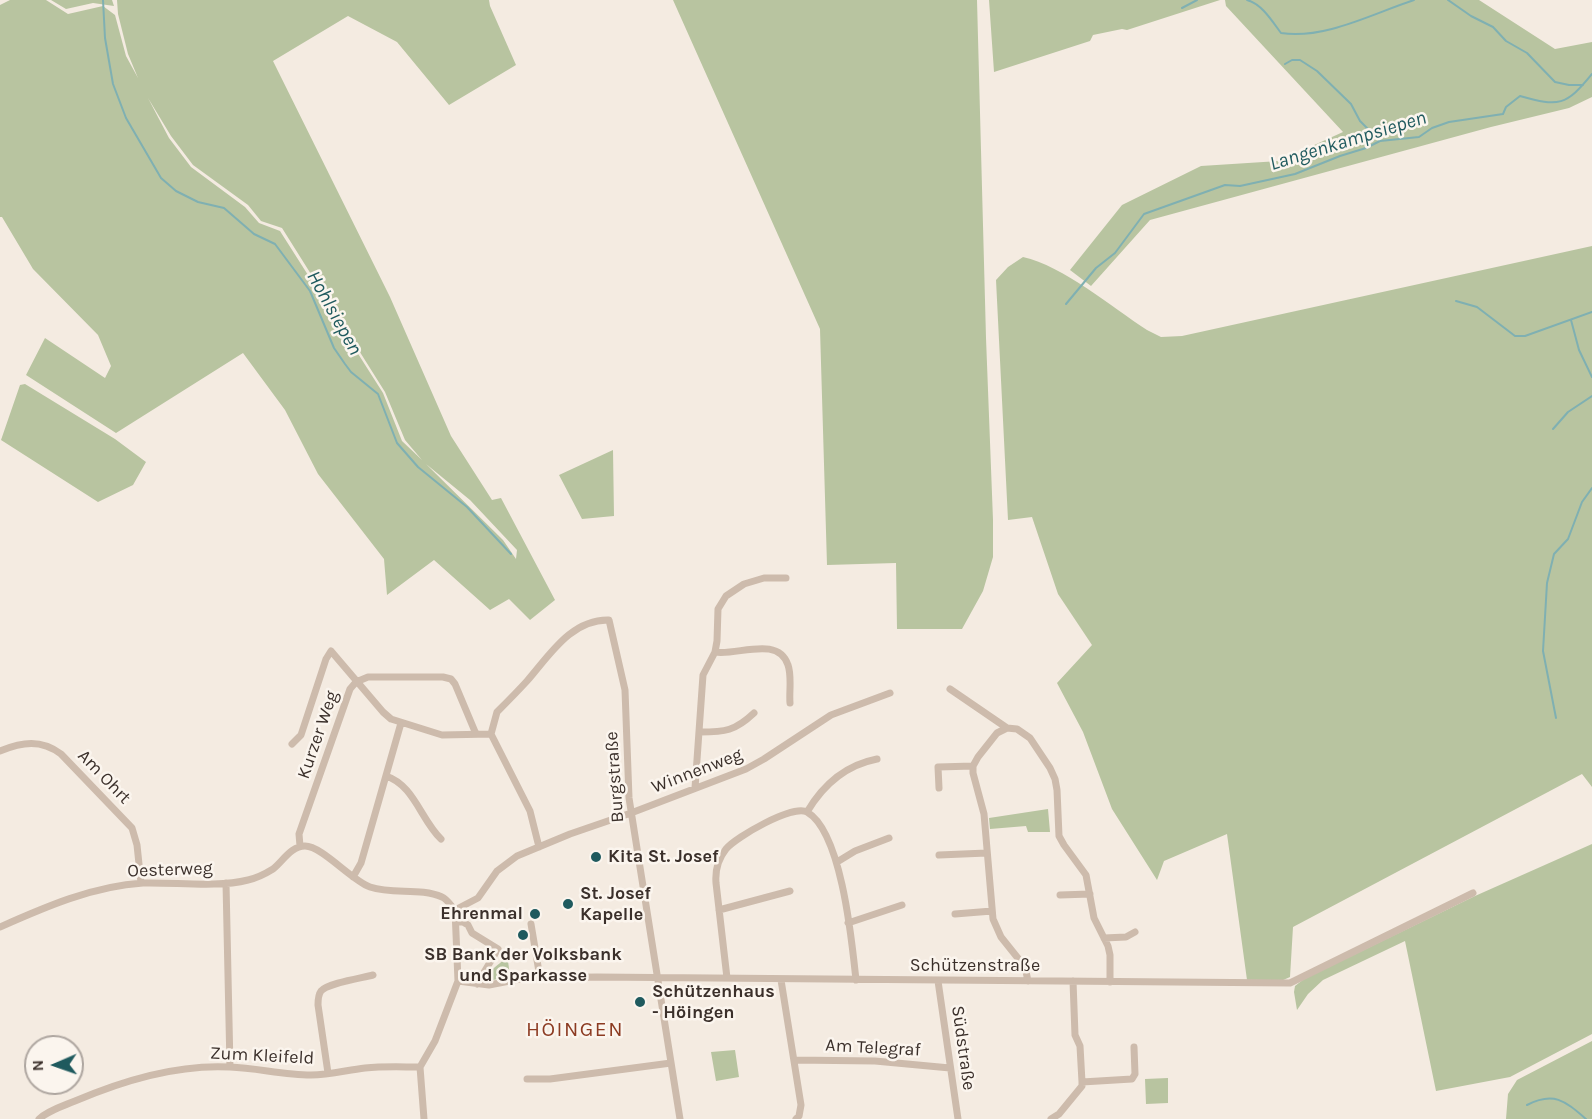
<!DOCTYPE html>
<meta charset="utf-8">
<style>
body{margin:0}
#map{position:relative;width:1592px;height:1119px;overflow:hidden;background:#f4ebe1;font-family:Karla,sans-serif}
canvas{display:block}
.north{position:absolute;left:24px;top:1035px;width:60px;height:60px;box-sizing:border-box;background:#fbf5ee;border:2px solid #aea6a0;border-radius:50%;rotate:268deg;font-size:16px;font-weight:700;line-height:24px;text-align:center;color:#3b302b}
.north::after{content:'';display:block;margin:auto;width:21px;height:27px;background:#1f5a5e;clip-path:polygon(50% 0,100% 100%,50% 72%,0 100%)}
</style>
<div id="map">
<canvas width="1592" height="1119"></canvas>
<div class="north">N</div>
</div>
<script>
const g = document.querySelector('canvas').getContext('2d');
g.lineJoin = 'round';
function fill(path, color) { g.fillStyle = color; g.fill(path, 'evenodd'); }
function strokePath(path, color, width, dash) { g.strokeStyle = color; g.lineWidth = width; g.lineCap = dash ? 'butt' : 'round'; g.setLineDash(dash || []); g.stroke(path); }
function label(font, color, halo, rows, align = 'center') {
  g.font = font + ' Karla,sans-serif'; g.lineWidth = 5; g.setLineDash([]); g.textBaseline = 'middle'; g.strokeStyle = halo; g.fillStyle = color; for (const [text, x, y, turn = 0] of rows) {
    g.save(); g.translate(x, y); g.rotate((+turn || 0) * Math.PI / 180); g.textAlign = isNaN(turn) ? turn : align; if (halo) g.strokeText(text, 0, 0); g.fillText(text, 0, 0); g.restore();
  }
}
fill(new Path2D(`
 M10 0H46L68 14 103 6 115 15 126 56 138 78 128 54 118 14 117 0H489L490 6 516 65 449 105 397 42 348 16 273 61 390 297 451 436 492 500 501 498 555 600 530 620 509 599 490 610 434 560 387 595 384 559 318 474 285 410 243 353 116 433 26 375 45 338 105 378 111 366 98 335 33 269 2 217H0V5ZM148 98 171 136 193 165 248 205 261 221 282 228 385 392 405 440 422 460 402 441 383 393 280 231 259 223 245 207 191 167 169 138ZM426 464 470 500 517 550 516 559 503 540Z
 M51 0H112L114 6 93 3 66 9Z
 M673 0H977L986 338 993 520V557L983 591 962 629H897L896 563 827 565 820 329Z
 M989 0H1220L1127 30 1122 29 1093 35 1090 41 994 72Z
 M1225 0H1479L1555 49 1592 42V97L1569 108 1491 127 1150 220 1091 286 1070 270 1122 205 1201 166 1279 161 1343 132 1226 6Z
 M1592 246V787L1582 774 1293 927 1290 977 1281 981 1247 980 1227 834 1164 861 1157 880 1112 809 1083 732 1057 683 1092 645 1058 594 1032 517 1008 520 996 280 1008 267 1023 257C1063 266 1112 307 1147 330L1161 337 1182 336Z
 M25 384 115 439 146 462 133 485 98 502 1 440 20 385Z
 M613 450 614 516 582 519 559 475Z
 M1048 809 1050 832H1028L1026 826 990 829 989 818Z
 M1592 844V1034L1510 1077 1436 1091 1405 941 1323 980 1308 994 1297 1010 1294 992 1295 986 1304 979 1475 896Z
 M504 959 508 961 510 976 489 981 487 975C491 969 499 965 504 959Z
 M1592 1041V1119H1506L1508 1094 1517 1080Z
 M735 1050 739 1077 716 1081 711 1052Z
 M1168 1078V1103L1146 1104 1145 1079Z`), '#b8c4a0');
strokePath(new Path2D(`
 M103 0 105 38 113 84 126 118 161 178 176 191 198 202 224 208 254 234 275 244 310 291 334 348 345 364 351 372 378 394 397 443 418 467 467 507 511 554
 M1247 0C1262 4 1272 21 1281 33 1324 40 1374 13 1414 0
 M1448 0 1471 16 1493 27 1506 41 1527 53 1555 82 1569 85H1583
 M1182 8 1197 0
 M1285 64 1292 60H1300L1317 71 1351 104 1360 121 1380 141
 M1456 301 1477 307 1515 336H1525L1592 312
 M1066 304 1096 268 1115 253 1144 214 1225 185 1240 186 1295 174 1340 156 1366 148 1380 141 1419 137 1432 128 1449 122 1503 114 1506 107 1520 96C1559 107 1566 106 1592 74
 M1571 320 1579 350 1592 377
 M1553 429 1568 412 1592 396
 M1556 718 1543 651 1547 583 1554 554 1568 539 1582 502 1592 488
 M1527 1105C1554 1091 1565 1101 1586 1119`), '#7fb0b2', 2);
strokePath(new Path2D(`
 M715 652C737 656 778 635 788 665 792 676 789 692 790 703
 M950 689 1007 728
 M700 732C725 732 735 731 754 713
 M292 744 301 735 326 659 331 651 383 712 391 719 442 735 491 734
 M0 751C22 742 41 739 61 754L132 828 137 845 141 883
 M386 776C414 785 421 820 441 839
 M695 788 703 675 715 652 717 641 718 609 726 596 744 584 764 578H786
 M939 788 938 767 973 766
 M807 812C823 785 846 765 877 759
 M300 846 299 834 350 689 356 682 368 677H443L451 679 455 684 476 734
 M539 847 530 811 491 734 497 712C507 702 517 692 527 681 549 656 571 619 609 620L625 690 629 798 680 1119
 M939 855 987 853
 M837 862 855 851 889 838
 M353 877 361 863 401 723
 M226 883 230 1067
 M1060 895 1090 894
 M455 910 478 898 497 871 517 856 570 834 631 813 746 769 764 759 831 715 890 693
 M719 910 790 891
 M955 914 992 911
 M456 922H463L468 925 472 933 498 949 477 984
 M848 923 902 905
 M531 924 540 978
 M0 927C45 907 93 886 143 883 176 882 216 888 248 880 257 878 265 874 273 869 283 861 291 846 305 846 322 846 351 880 370 887 393 895 420 887 442 897 447 899 451 906 455 910L458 981 435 1041 420 1067 424 1119
 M1104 938 1126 937 1135 932
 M727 978 716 883C715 870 718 859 726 849 736 837 793 804 807 812 842 832 852 943 856 980
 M781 980 801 1105 799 1116 796 1119
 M458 981 489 985 525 978 597 977 1290 983 1473 893
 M938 981 958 1119
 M1028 981 1025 967 1001 937 993 919 984 814 973 773V766L978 757 997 733 1007 728 1017 729 1030 738 1050 768 1055 779 1057 790 1059 836 1064 845 1086 875 1094 918 1108 946 1110 955V982
 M794 1060 875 1061 950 1068
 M328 1073 318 1005C318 1000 318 995 321 991 328 983 362 978 373 975
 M527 1079H550L671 1063
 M1082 1082 1132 1079 1135 1074 1134 1047
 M39 1119C49 1110 63 1106 75 1101 124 1080 177 1064 230 1067 257 1068 284 1075 311 1075 330 1075 347 1070 365 1068 384 1066 402 1067 420 1067
 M1051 1119 1059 1114 1082 1086V1082L1080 1046 1075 1035 1073 981`), '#cdbbac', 7);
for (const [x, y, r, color] of [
 [596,857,6,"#1f5a5e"],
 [568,904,6,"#1f5a5e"],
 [535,914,6,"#1f5a5e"],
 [523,935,6,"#1f5a5e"],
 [640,1002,6,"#1f5a5e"]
]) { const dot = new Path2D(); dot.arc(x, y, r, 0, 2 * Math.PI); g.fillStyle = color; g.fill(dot); strokePath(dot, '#fbf5ee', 2); }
label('18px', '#3b302b', '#fbf5ee', [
 ["Kurzer Weg",318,735,-71],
 ["Winnenweg",697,771,-21],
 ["Am Ohrt",104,777,46],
 ["Burgstraße",615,777,-94],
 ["Oesterweg",170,870,-2],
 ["Schützenstraße",975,966],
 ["Am Telegraf",873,1048,3],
 ["Südstraße",963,1048,82],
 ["Zum Kleifeld",262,1056,3]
]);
label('bold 18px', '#3b302b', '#fbf5ee', [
 ["Kita St. Josef",608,857],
 ["St. Josef",580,894],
 ["Kapelle",580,915],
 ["Ehrenmal",523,914,"right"],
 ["SB Bank der Volksbank",523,955,"center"],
 ["und Sparkasse",523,976,"center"],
 ["Schützenhaus",652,992],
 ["- Höingen",652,1013]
], 'left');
label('italic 20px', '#1f5a5e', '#fbf5ee', [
 ["Langenkampsiepen",1348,141,-17],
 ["Hohlsiepen",334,313,61]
]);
g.letterSpacing = '1.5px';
label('21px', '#8c3b22', '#fbf5ee', [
 ["HÖINGEN",575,1030]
]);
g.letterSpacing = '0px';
</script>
